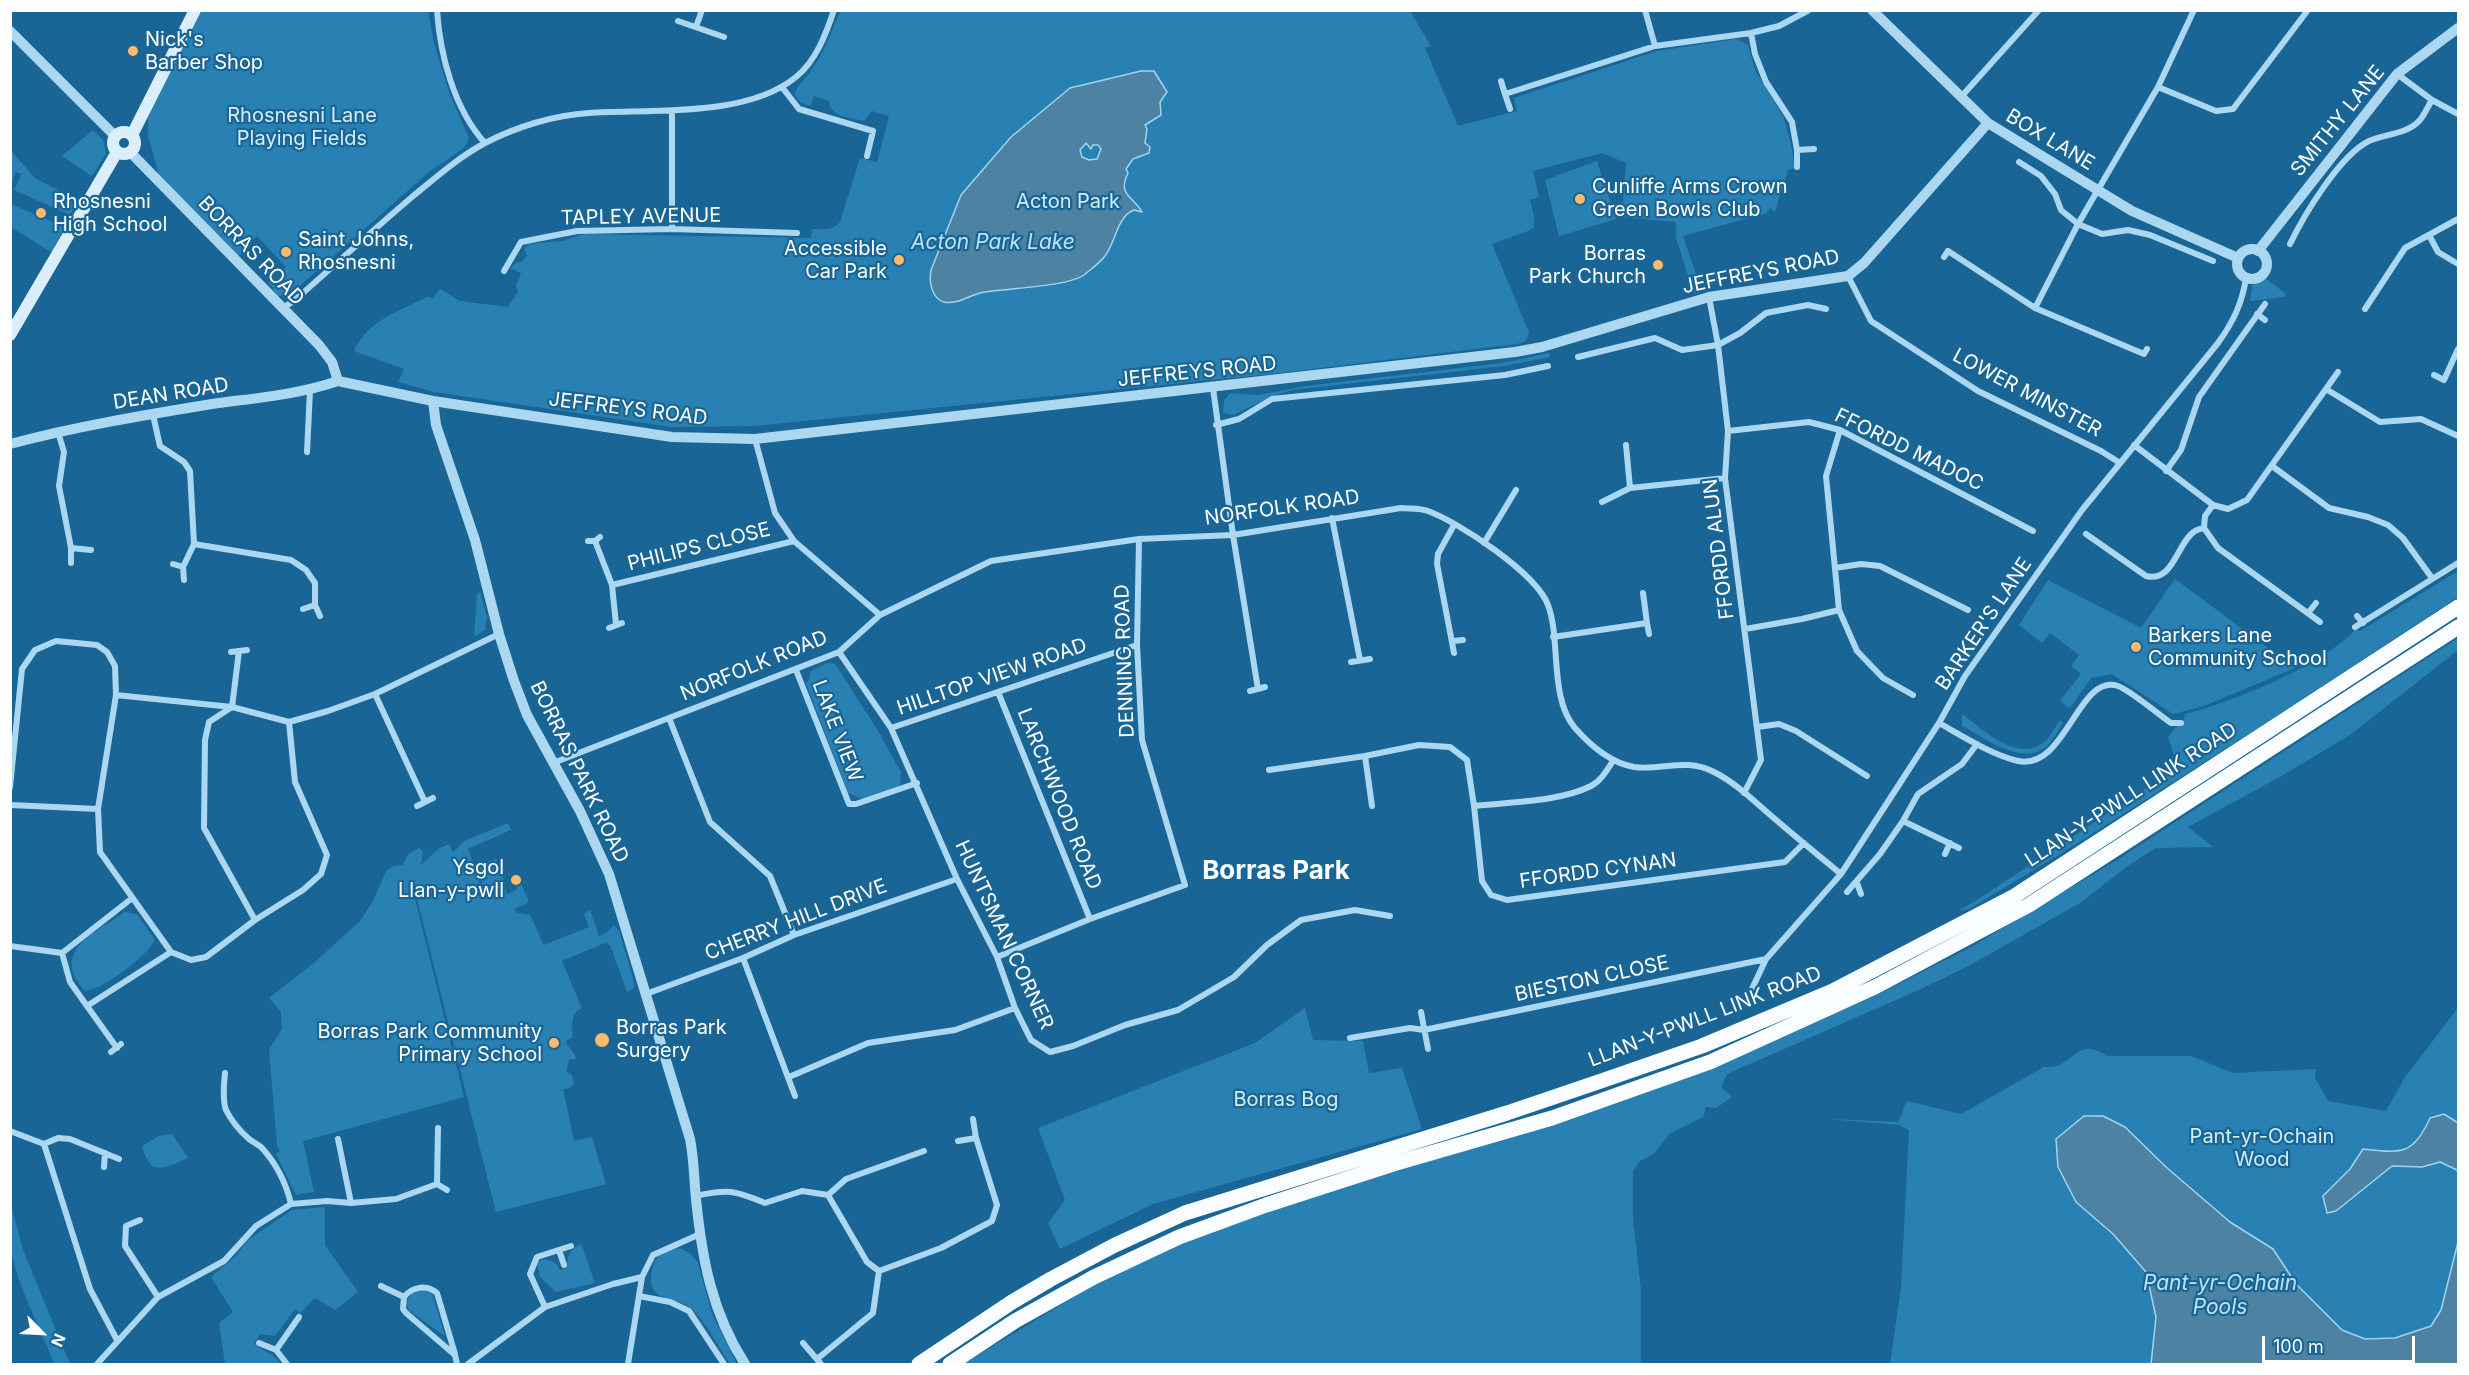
<!DOCTYPE html>
<style>
body{margin:0}
#map{position:relative;width:2469px;height:1375px;overflow:hidden;background:#196696;font-family:Inter,sans-serif}
canvas{display:block}
.frame{position:absolute;inset:0;border:12px solid #fff;pointer-events:none}
.north{position:absolute;left:12px;top:1303px;width:60px;height:60px;-webkit-text-stroke:4px #196696;paint-order:stroke;rotate:114deg;font-size:16px;font-weight:700;line-height:24px;text-align:center;color:#fff}
.north::after{content:'';display:block;margin:auto;width:21px;height:27px;background:#fff;clip-path:polygon(50% 0,100% 100%,50% 72%,0 100%)}
.scale{position:absolute;left:2262px;top:1336px;width:153px;height:27px;box-sizing:border-box;border:3px solid #fff;border-top:0;padding-left:8px;font-size:18px;line-height:21px;white-space:nowrap;color:#fff;-webkit-text-stroke:4px #196696;paint-order:stroke}
</style>
<div id="map">
<canvas width="2469" height="1375"></canvas>
<div class="frame"></div>
<div class="north">N</div>
<div class="scale">100 m</div>
</div>
<script>
const g = document.querySelector('canvas').getContext('2d');
g.lineJoin = 'round';
function fill(path, color) { g.fillStyle = color; g.fill(path, 'evenodd'); }
function strokePath(path, color, width, dash) { g.strokeStyle = color; g.lineWidth = width; g.lineCap = dash ? 'butt' : 'round'; g.setLineDash(dash || []); g.stroke(path); }
function label(font, color, halo, rows, align = 'center') {
  g.font = font + ' Inter,sans-serif'; g.lineWidth = 4.5; g.setLineDash([]); g.textBaseline = 'middle'; g.strokeStyle = halo; g.fillStyle = color; for (const [text, x, y, turn = 0] of rows) {
    g.save(); g.translate(x, y); g.rotate((+turn || 0) * Math.PI / 180); g.textAlign = isNaN(turn) ? turn : align; if (halo) g.strokeText(text, 0, 0); g.fillText(text, 0, 0); g.restore();
  }
}
fill(new Path2D(`
 M201 11H428L434 44 450 95 469 138 464 148 429 172 293 292 285 297 275 295 273 288 268 282 272 278 278 283 283 278 280 273 286 267 257 236 244 247 247 250 238 256 159 175 148 136V115Z
 M840 11H1410L1431 46 1425 48 1458 126 1517 111 1514 98 1657 51 1737 39 1748 45 1755 70 1784 118 1792 149 1794 168 1788 170 1775 212 1770 208 1767 213 1683 236 1702 292 1694 294 1676 238V222L1622 217 1626 163 1602 153 1533 171 1539 197 1530 200 1534 216V227L1528 231 1492 244 1529 332C1527 341 1524 343 1516 344L1280 373 755 426 672 427 434 392 398 382 404 369 354 351C368 320 398 312 427 297L433 298 440 289 460 301 508 307 518 292 516 285 521 273 510 268 517 262H522L527 255 524 249 529 244 562 241 585 234 811 238 812 229C822 229 833 231 840 222L860 158 877 162 889 116 872 111 864 121C850 117 831 118 829 101L814 96 811 106 801 103 795 96C795 86 805 80 810 72 824 53 832 32 840 11Z
 M93 130 103 140 106 154 92 176 62 156Z
 M11 151 35 178 78 201 70 215 14 190 21 174 16 172 11 184Z
 M1597 161 1616 219 1559 236 1545 180Z
 M10 204 65 227 51 252 11 227Z
 M2264 277 2286 294 2284 297 2250 301 2253 282H2258Z
 M1549 353 1550 357 1504 366 1292 390 1271 397 1233 415 1223 413 1224 401 1230 393 1258 395 1306 386 1502 363Z
 M2458 571V597L2255 730 2062 853 1969 909 1958 911 1977 900 2178 767 2168 737 2178 725 2183 723 2185 714C2233 702 2324 665 2356 629L2360 631Z
 M2175 579 2295 668 2204 706 2173 714 2112 674 2091 678 2070 708 2060 701 2081 674 2071 666 2079 655 2050 633 2042 643 2019 625 2048 580 2141 628Z
 M480 591 487 617 485 630 474 637 477 595Z
 M2458 638V650L2350 735 2285 774 2188 827 2213 847 2156 848 2129 865 2080 903 1970 965 1921 989 1727 1074 1721 1087 1732 1097 1716 1108 1706 1107 1703 1117 1669 1134 1655 1153 1640 1161 1633 1171V1219L1641 1290V1364H963L1096 1284 1205 1232 1734 1056 1875 996 1973 946 2117 860Z
 M827 663 835 664 877 729 901 772 900 786 862 799 848 793 806 683 808 682 811 671Z
 M1962 714C1984 730 2015 762 2043 743 2050 738 2055 727 2060 720L2063 723C2058 730 2053 741 2046 747 2021 767 1984 737 1962 726Z
 M508 823 511 830 468 849 482 889 486 892 504 885 507 894 517 890 514 881 519 879 529 902 515 909 516 913 530 915 544 945 589 927 584 914 590 910 599 936 606 933 614 925 619 931 635 985 633 989 627 992 610 945H608L607 942 562 961 582 1008C570 1013 572 1025 573 1037L566 1041C568 1049 574 1050 576 1059L569 1060 566 1072 572 1075 574 1083 570 1088 563 1089 574 1141 592 1137 606 1184 496 1212 416 895 418 890 414 895 464 1097 303 1141 314 1192 296 1195 276 1154 280 1151 277 1146 269 1049 282 1029 281 1012 269 998 315 962 360 921 373 901 386 871 394 866 403 865 408 854 419 848 423 852 421 865 438 849 449 844 453 853 464 841Z
 M496 859 504 880 484 888 476 866Z
 M125 912 137 914 155 940C145 958 105 988 85 991 49 951 95 933 125 912Z
 M1305 1008 1313 1040 1363 1041 1369 1073 1402 1068 1422 1129 1153 1204 1060 1249 1048 1223 1065 1200 1038 1128 1255 1043Z
 M2458 1008V1123L2444 1114 2430 1118C2413 1156 2401 1154 2363 1149L2350 1169 2323 1197 2368 1184 2392 1166 2422 1167 2440 1162 2457 1170 2458 1242 2441 1310 2431 1326 2395 1338 2365 1339 2342 1330 2296 1284 2273 1249 2230 1222 2166 1167 2125 1127 2076 1202 2113 1234 2146 1272 2156 1317 2151 1364H1890L1901 1287 1909 1130 1899 1125 1829 1119 1898 1122 1907 1101 1961 1114 2044 1067C2048 1067 2055 1067 2059 1065 2078 1056 2081 1039 2107 1056H2191L2233 1073 2316 1069 2315 1078 2328 1101 2386 1111 2405 1077Z
 M172 1134 188 1158C163 1168 151 1178 142 1146L159 1136Z
 M11 1205 23 1250 70 1364H54C40 1326 20 1292 11 1252 8 1237 10 1220 11 1205Z
 M325 1207V1245L358 1292 335 1310 315 1298 300 1313 295 1309 275 1336 260 1334 254 1344 273 1356 281 1364H225L219 1323 233 1312 211 1277 235 1257 248 1240 292 1210Z
 M581 1244 595 1283 556 1292 540 1277 537 1265 541 1260C550 1259 556 1261 560 1270L567 1268C567 1256 570 1249 581 1244Z
 M672 1248 682 1249 692 1255 698 1263 712 1314 737 1364H730C718 1347 708 1325 693 1310 677 1294 645 1305 652 1271 654 1258 660 1253 672 1248Z
 M424 1290 432 1294 445 1336 408 1310 407 1300 413 1293Z`), '#2980b3');
const water = new Path2D(`
 M1141 71H1154L1167 92 1160 102 1161 115 1145 125 1147 129 1145 143 1150 147 1149 153 1133 159 1126 169 1128 173C1117 195 1133 196 1142 212L1134 210C1117 216 1115 244 1105 256 1100 263 1091 269 1084 275 1068 287 1004 288 980 293 969 296 955 305 944 302 931 298 929 281 931 270L961 195 1011 137 1070 88ZM1086 143 1091 149 1093 145H1098L1101 149 1097 159 1089 160 1082 157 1080 150Z
 M2444 1114 2458 1123V1174L2457 1170 2440 1162 2422 1167 2392 1166 2336 1211 2327 1213 2323 1196 2350 1169 2363 1149C2401 1153 2413 1156 2430 1118Z
 M2084 1116H2103L2125 1127 2166 1167 2230 1222 2273 1249 2296 1284 2342 1330 2365 1339 2395 1338 2431 1326 2441 1310 2458 1242V1364H2151L2156 1317 2146 1272 2113 1234 2076 1202 2058 1167 2056 1139Z`);
fill(water, '#4d82a3');
strokePath(water, '#9fd5f3', 1.5);
strokePath(new Path2D(`
 M437 10C440 55 454 109 485 143
 M1645 10 1655 46
 M678 21 724 37
 M696 27 702 10
 M1751 33 1755 54 1766 82 1792 122 1797 150V167
 M2397 74 2432 100 2458 114
 M1501 81 1505 94
 M782 87 799 109 873 131 867 156
 M2158 87 2216 111 2233 109 2308 10
 M1961 97 2039 10
 M1510 109 1505 94 1655 46 1751 33 1779 26 1809 10
 M1797 150 1814 149
 M2019 162 2041 176 2055 194 2061 210 2078 224 2102 234 2128 230 2150 235 2213 261
 M672 229V112
 M2429 235 2438 252 2458 264
 M2290 244C2304 215 2340 155 2369 141 2385 134 2408 134 2420 120 2425 114 2428 106 2432 100
 M1944 257 1948 251 2035 308 2144 354 2147 349
 M504 271 521 242 577 231 672 229 797 233
 M1848 276 1871 321 1978 391 2101 451 2120 463
 M1709 297 1718 345 1728 431 1725 478 1761 760 1744 793
 M2035 308 2078 224 2158 87 2194 10
 M282 309 296 299C335 265 373 230 412 197 435 178 459 157 485 143 516 127 554 115 589 113 651 109 746 118 796 77 816 61 826 34 834 10
 M2365 309 2405 248 2458 219
 M2257 314 2265 320
 M1578 357 1655 338 1682 350 1718 345 1740 333 1766 313 1808 305 1826 309
 M2434 375 2444 380 2458 349
 M1213 388 1233 535 1258 689
 M2326 389 2380 422 2421 419 2458 436
 M153 415 160 446 184 462 190 471 194 544 183 567 184 580
 M1216 425 1239 419 1272 399 1505 375 1548 366
 M1840 430 1826 476 1839 610 1857 651 1883 678 1913 695
 M1728 431 1809 422 1840 430 2033 531
 M58 432 64 452 59 486 71 548V563
 M755 439 775 513 794 541 880 615
 M1626 445 1630 488
 M2134 445 2213 505 2228 509 2247 500 2338 372
 M307 452 310 391
 M2272 466 2329 508 2368 517 2388 525 2403 538 2432 578
 M2166 471 2181 450 2199 397 2265 304
 M1602 502 1630 488 1725 478
 M1332 518 1360 660
 M1454 525 1438 554 1437 564 1454 653
 M2204 528 2218 548 2320 622
 M2086 534 2146 576C2174 583 2177 542 2195 531 2198 529 2201 529 2204 528L2205 516 2213 505
 M588 541H595L600 537
 M595 541 612 585 616 624
 M1484 543 1516 490
 M194 544 291 560 306 570 315 583V605L320 616
 M71 548 91 550
 M173 564 183 567
 M1835 568 1861 564 1880 566 1968 610
 M612 585 794 541
 M303 609 315 605
 M2308 613 2316 603
 M2357 616 2363 623
 M1647 623 1649 634
 M2355 627 2458 563
 M609 628 622 623
 M1745 629 1802 619 1839 610
 M1553 637 1647 623 1643 593
 M1453 641 1463 640
 M239 651 232 707 209 722 205 740 204 828 255 920
 M231 652 247 650
 M839 652 891 728 957 879 997 957 1015 1008 1031 1040 1050 1052 1073 1046 1125 1025 1178 1010 1234 977 1267 945 1301 920 1355 910 1390 916
 M1351 662 1370 659
 M796 670 849 804H856L917 783
 M1250 691 1265 687
 M998 692 1090 919
 M375 694 425 802 433 798
 M116 695 232 707 289 722 328 711 375 694 499 634
 M669 718 710 822 770 876 794 935
 M1939 723C1962 736 1992 755 2018 761 2066 771 2078 673 2118 686 2131 691 2158 714 2171 723H2181
 M1757 727 1779 724 1796 731 1867 776
 M891 728 1137 645
 M1365 756 1372 806
 M553 763 839 652 880 615 991 561 1139 539 1233 535 1401 508C1410 509 1420 508 1428 511 1460 523 1536 573 1548 605 1561 639 1549 698 1575 728 1590 745 1611 763 1634 767 1662 771 1685 757 1714 772 1734 782 1752 799 1768 813 1792 834 1817 854 1841 874
 M1269 770 1365 756 1419 745 1450 747 1467 760 1474 806 1482 881 1491 895 1507 900 1785 862 1804 843
 M10 787 22 669 35 650 56 641 97 645 107 652 115 666 116 695 98 809 100 852 171 952 191 960 206 957 255 920 303 890 321 874 327 855 295 782 289 722
 M10 805 98 809
 M417 806 425 802
 M1474 806C1510 802 1559 802 1591 786 1601 781 1607 770 1613 761
 M1903 821 1959 848
 M1945 854 1950 843
 M1857 883 1861 894
 M1847 892 1880 854 1903 821 1918 794 1962 764 1977 744
 M10 946 62 953 70 982 87 1006
 M62 953 131 899
 M997 957 1090 919 1185 885 1142 740 1137 645 1139 539
 M743 958 795 1096
 M1751 991 1766 959 1841 874 1939 723 1965 676 2082 510 2218 343C2233 322 2242 304 2246 278
 M646 994 743 958 794 935 957 879
 M1421 1012 1428 1049
 M1350 1038 1410 1028 1424 1030 1766 959
 M117 1048 87 1006 171 952
 M111 1052 121 1044
 M225 1073C224 1084 222 1099 226 1110 231 1120 241 1132 249 1139 253 1142 257 1144 261 1147 276 1163 286 1183 291 1204
 M789 1077 868 1043 955 1030 1015 1008
 M10 1131 44 1144 90 1289 117 1340
 M338 1139 351 1203
 M958 1141 976 1138
 M44 1144 58 1138 70 1139 119 1159
 M104 1167 105 1153
 M437 1184 447 1190
 M828 1195 846 1179 924 1151
 M695 1196C728 1189 734 1190 765 1203L802 1191 828 1195 867 1262 879 1271 941 1248 992 1221 997 1205 976 1138 973 1119
 M140 1220 126 1226 125 1246 158 1297
 M559 1250 564 1265
 M381 1286 404 1297 403 1309 406 1313 455 1355 457 1364
 M639 1296 670 1302 689 1311 724 1364
 M404 1297C412 1287 426 1284 437 1293L455 1354
 M545 1307 530 1274 537 1257 571 1246
 M259 1343 276 1350 287 1364
 M803 1343 821 1364
 M276 1350 299 1317
 M817 1359 873 1313 879 1271
 M97 1364 158 1297 224 1261 256 1226 291 1204 327 1201 351 1203 396 1199 437 1184 438 1128
 M468 1364 545 1307 613 1284 642 1277
 M628 1364 642 1277 653 1255 700 1234`), '#acd7f0', 6);
strokePath(new Path2D(`
 M1872 10 1988 123 2132 211 2238 258
 M10 31 115 136
 M130 152 319 345 332 362 338 381
 M2237 264a15 15 0 1 1 30 0a15 15 0 1 1-30 0Z
 M2258 251 2397 74 2458 28
 M338 381 433 401 672 437 755 439 1515 352 1542 347 1709 297 1848 276 1864 263 1988 123
 M433 401 436 425 475 540 499 634 514 681 527 715 580 811 609 874 690 1139C694 1159 694 1179 696 1199 702 1259 712 1313 745 1364
 M10 444C77 426 145 415 212 404 255 398 297 395 338 381`), '#acd7f0', 10);
strokePath(new Path2D(`
 M113 143a11 11 0 1 1 22 0a11 11 0 1 1-22 0Z
 M132 135 195 10
 M10 335 117 152`), '#daeefb', 12);
strokePath(new Path2D(`
 M919 1364 1012 1302 1051 1279 1115 1245 1185 1213 1507 1113 1604 1080 1702 1046 1833 991 2013 897 2458 607
 M950 1364 1015 1321 1094 1277 1179 1237 1266 1205 1393 1164 1552 1118 1710 1062 1875 987 2029 905 2458 627`), '#fafdff', 15);
for (const [x, y, r, color] of [
 [133,51,6,"#ffba6c"],
 [1580,199,6,"#ffba6c"],
 [41,213,6,"#ffba6c"],
 [286,252,6,"#ffba6c"],
 [899,260,6,"#ffba6c"],
 [1658,265,6,"#ffba6c"],
 [2136,647,6,"#ffba6c"],
 [516,880,6,"#ffba6c"],
 [602,1040,8,"#ffba6c"],
 [554,1043,6,"#ffba6c"]
]) { const dot = new Path2D(); dot.arc(x, y, r, 0, 2 * Math.PI); g.fillStyle = color; g.fill(dot); strokePath(dot, '#196696', 2); }
label('20px', '#fff', '#196696', [
 ["Nick's",145,40],
 ["Barber Shop",145,63],
 ["Cunliffe Arms Crown",1592,187],
 ["Green Bowls Club",1592,210],
 ["Rhosnesni",53,202],
 ["High School",53,225],
 ["Saint Johns,",298,240],
 ["Rhosnesni",298,263],
 ["Accessible",887,249,"right"],
 ["Car Park",887,272,"right"],
 ["Borras",1646,254,"right"],
 ["Park Church",1646,277,"right"],
 ["Barkers Lane",2148,636],
 ["Community School",2148,659],
 ["Ysgol",504,868,"right"],
 ["Llan-y-pwll",504,891,"right"],
 ["Borras Park",616,1028],
 ["Surgery",616,1051],
 ["Borras Park Community",542,1032,"right"],
 ["Primary School",542,1055,"right"]
], 'left');
label('20px', '#d3edfb', '#196696', [
 ["Rhosnesni Lane",302,116],
 ["Playing Fields",302,139],
 ["Acton Park",1068,202],
 ["Borras Bog",1286,1100],
 ["Pant-yr-Ochain",2262,1137],
 ["Wood",2262,1160]
]);
label('20px', '#fff', '#196696', [
 ["SMITHY LANE",2338,121,-51],
 ["BOX LANE",2050,140,31],
 ["TAPLEY AVENUE",641,217,-1],
 ["BORRAS ROAD",251,251,46],
 ["JEFFREYS ROAD",1761,272,-11],
 ["JEFFREYS ROAD",1197,372,-6],
 ["LOWER MINSTER",2027,393,28],
 ["DEAN ROAD",171,394,-9],
 ["JEFFREYS ROAD",628,409,7],
 ["FFORDD MADOC",1909,450,26],
 ["NORFOLK ROAD",1282,508,-8],
 ["PHILIPS CLOSE",699,547,-14],
 ["FFORDD ALUN",1719,549,-97],
 ["BARKER'S LANE",1984,624,-56],
 ["DENNING ROAD",1125,661,-92],
 ["NORFOLK ROAD",754,666,-22],
 ["HILLTOP VIEW ROAD",992,677,-19],
 ["LAKE VIEW",837,731,69],
 ["BORRAS PARK ROAD",579,772,64],
 ["LLAN-Y-PWLL LINK ROAD",2131,795,-33],
 ["LARCHWOOD ROAD",1059,799,68],
 ["FFORDD CYNAN",1598,871,-8],
 ["CHERRY HILL DRIVE",796,920,-21],
 ["HUNTSMAN CORNER",1004,935,65],
 ["BIESTON CLOSE",1592,979,-12],
 ["LLAN-Y-PWLL LINK ROAD",1705,1017,-21]
]);
label('italic 21px', '#bce2f7', '#196696', [
 ["Acton Park Lake",993,243],
 ["Pant-yr-Ochain",2220,1284],
 ["Pools",2220,1308]
]);
label('bold 26px', '#fff', '#196696', [
 ["Borras Park",1276,871]
]);
</script>
